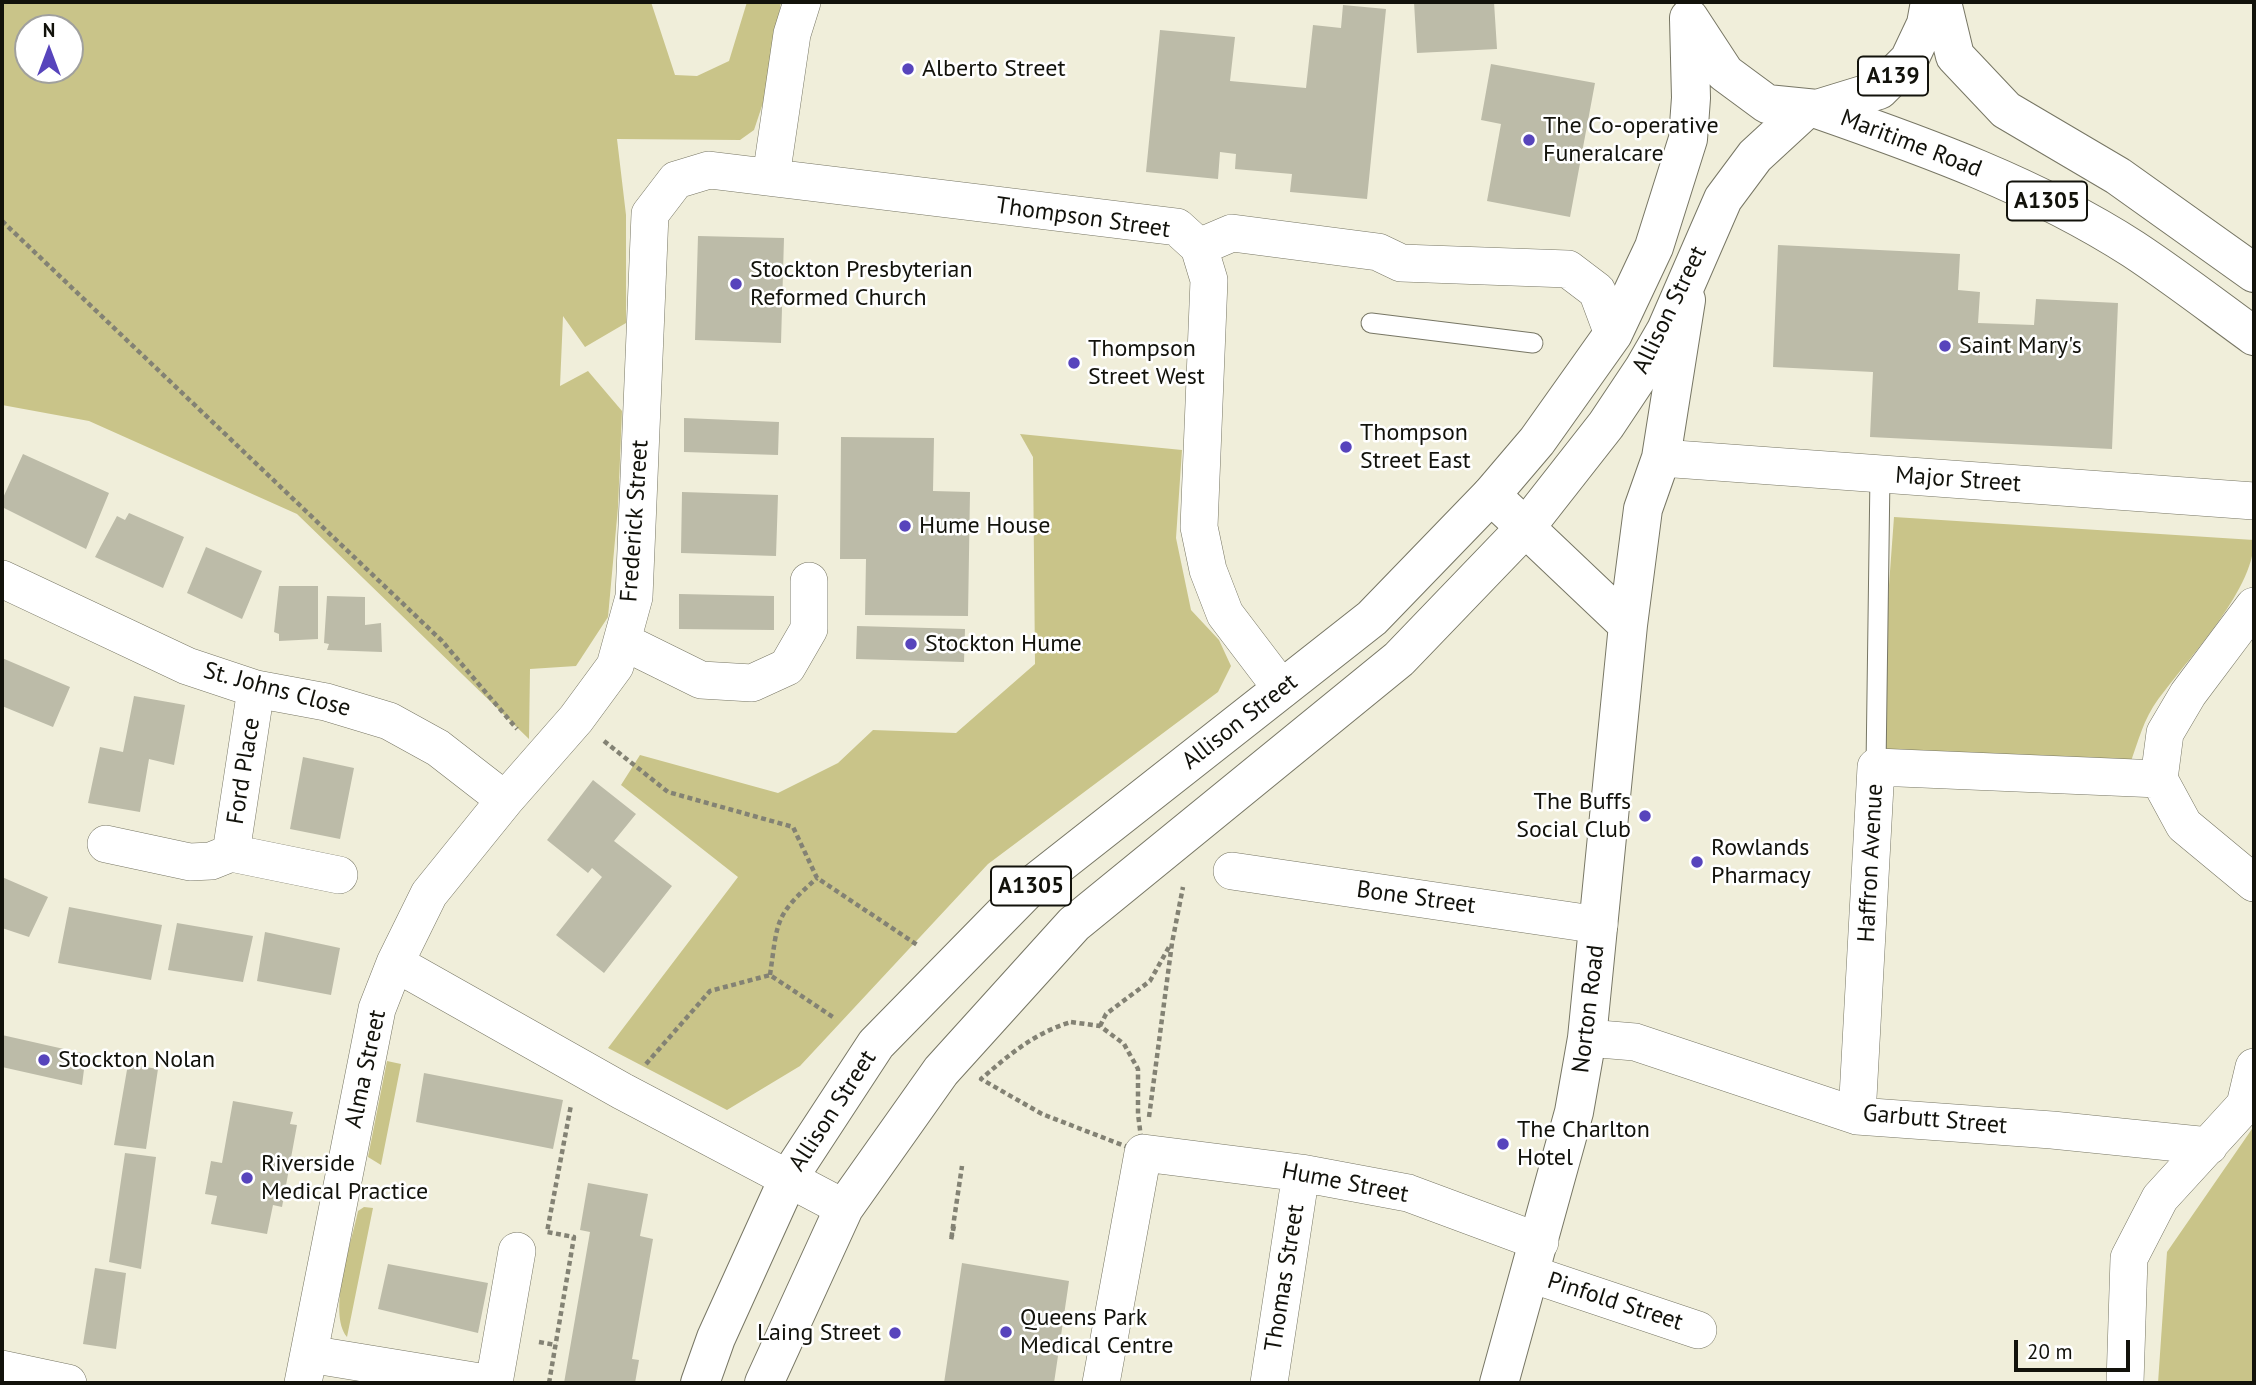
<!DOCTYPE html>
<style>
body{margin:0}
#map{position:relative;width:2256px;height:1385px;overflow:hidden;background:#f0eeda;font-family:"PT Sans",sans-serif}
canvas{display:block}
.frame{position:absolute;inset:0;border:4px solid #12120b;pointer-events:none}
.north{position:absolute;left:14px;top:14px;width:70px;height:70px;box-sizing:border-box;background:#fff;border:2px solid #a0a09d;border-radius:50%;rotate:0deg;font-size:19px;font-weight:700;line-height:28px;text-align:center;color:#12120b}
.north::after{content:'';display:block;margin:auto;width:24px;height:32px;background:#5744bc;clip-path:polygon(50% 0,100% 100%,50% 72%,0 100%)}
.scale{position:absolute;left:2014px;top:1340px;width:116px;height:32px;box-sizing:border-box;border:4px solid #12120b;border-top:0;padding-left:9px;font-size:21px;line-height:24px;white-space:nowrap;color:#12120b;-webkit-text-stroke:5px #fff;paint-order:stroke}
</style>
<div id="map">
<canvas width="2256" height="1385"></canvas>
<div class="frame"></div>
<div class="north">N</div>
<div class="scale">20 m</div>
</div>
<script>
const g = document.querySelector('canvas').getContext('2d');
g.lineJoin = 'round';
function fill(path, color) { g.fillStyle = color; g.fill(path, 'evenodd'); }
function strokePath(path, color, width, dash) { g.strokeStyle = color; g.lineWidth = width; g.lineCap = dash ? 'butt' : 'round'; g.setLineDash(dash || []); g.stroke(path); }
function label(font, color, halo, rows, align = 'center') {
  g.font = font + ' "PT Sans",sans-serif'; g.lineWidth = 5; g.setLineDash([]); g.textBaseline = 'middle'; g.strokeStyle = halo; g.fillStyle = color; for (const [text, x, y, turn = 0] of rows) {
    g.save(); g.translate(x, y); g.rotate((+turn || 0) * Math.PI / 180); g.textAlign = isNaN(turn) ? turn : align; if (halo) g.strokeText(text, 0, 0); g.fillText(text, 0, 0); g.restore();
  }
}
fill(new Path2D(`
 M2 2H651L675 75 697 76 729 61 747 2H781L768 88 754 130 740 140 617 139 626 215V323L585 347 563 316 560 386 588 371 622 411 618 507 608 617 576 666 530 669 529 739 297 514 89 421 2 405ZM28 28H70V70H28Z
 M1020 434 1182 450 1176 538 1191 610 1219 640 1231 666 1218 692 988 864 800 1066 727 1110 608 1048 738 877 621 785 640 755 778 793 838 763 873 730 956 733 1035 664 1033 457Z
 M1894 517 2254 540C2254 593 2182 664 2153 707 2141 726 2135 752 2127 772L1876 762Z
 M387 1061 401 1064 381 1165 368 1157Z
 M2254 1126V1383H2158L2167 1252Z
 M364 1207 373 1208 347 1337C327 1312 352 1241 358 1211Z`), '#c9c489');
fill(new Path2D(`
 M1414 2H1494L1497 49 1417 53Z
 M1343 5 1386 9 1367 199 1290 192 1292 174 1235 169 1236 154 1220 152 1218 179 1146 172 1160 30 1235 37 1230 81 1306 88 1313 25 1341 28Z
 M1491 64 1595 83 1570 217 1487 201 1501 124 1481 120Z
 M698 236 784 238 781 343 695 340Z
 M1778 245 1960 254 1958 290 1980 292 1978 323 2034 325 2036 299 2118 303 2112 449 1870 437 1873 372 1773 367Z
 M684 418 779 422 778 455 684 452Z
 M841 437 934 438 933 491 970 492 968 616 865 615 866 559H840Z
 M23 454 109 493 86 549 2 507V500Z
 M682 492 778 495 776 556 681 553Z
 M129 513 184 537 163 588 95 557 117 516 125 520Z
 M206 547 262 571 242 619 187 593Z
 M279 586H318V639L279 641V634L274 632Z
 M679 594 774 596V630L679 629Z
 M327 596 365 597V625L381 623 382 652 327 650 329 644 324 643Z
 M857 626 965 629 964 662 856 659Z
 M2 658 70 687 53 727 2 706Z
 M134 696 185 705 174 765 149 759 140 812 88 803 100 747 123 752Z
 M303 757 354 768 340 839 290 829Z
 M593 780 636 814 614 841 672 886 604 973 556 935 602 877 592 868 588 873 547 840Z
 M2 877 48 897 29 937 2 928Z
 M69 907 162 925 151 980 58 963Z
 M177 923 253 936 243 982 168 970Z
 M265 932 340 948 331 995 257 981Z
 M2 1035 86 1054 82 1085 2 1067Z
 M128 1064 158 1069 146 1149 114 1145Z
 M424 1073 563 1100 553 1149 416 1122Z
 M233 1101 293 1112 290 1124 297 1125 282 1207 273 1205 267 1234 211 1224 217 1196 205 1194 211 1161 222 1163Z
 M125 1153 156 1157 141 1269 109 1262Z
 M588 1183 648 1194 640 1236 653 1239 632 1359 639 1360 635 1383H564L590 1232 580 1230Z
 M962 1263 1069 1281 1054 1383H944Z
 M388 1264 488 1283 478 1333 378 1309Z
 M95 1268 126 1273 116 1349 83 1344Z`), '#bcbba8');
const lane = new Path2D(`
 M1371 323 1533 343
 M1876 767 1880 474`);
const street = new Path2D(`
 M771 177 792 34 802 2
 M1199 247 1209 280 1199 527 1208 570 1225 614 1282 689
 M1661 458 2254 501
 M2 579 187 666 256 689 326 702 389 721 438 748 505 800
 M622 641 701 680 752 683 787 667 809 629V581
 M2159 779 2165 733 2188 694 2254 606
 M2159 779 2184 825 2254 883
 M106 844 190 862 211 861 231 853 339 875
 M231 853 256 689
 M1232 871 1599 925
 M395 963 622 1091 844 1208
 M1587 1038 1635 1042 1857 1116 2052 1130 2209 1146
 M1857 1116 1876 767 2159 779
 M1531 1274 1698 1330
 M309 1354 486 1383
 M2 1369 68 1383
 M303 1383 377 1009 395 963 429 894 505 800 576 719 615 666 634 597 650 214 676 180 709 170 1177 227 1199 247 1232 233 1378 252 1401 263 1568 269 1597 291 1613 334
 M494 1383 517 1251
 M1101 1383 1143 1153 1301 1173 1408 1193 1540 1242
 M1269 1383 1301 1173
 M2125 1383 2129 1258 2160 1198 2245 1105 2254 1067`);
const secondary = new Path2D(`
 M1491 495 1628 625
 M1499 1383 1574 1112 1587 1038 1628 625 1643 509 1661 458 1686 300`);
const primary = new Path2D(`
 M1942 2 1955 56 2006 110 2118 176 2254 273
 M1689 18 1725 73 1767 104 1817 109 1879 90 1909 60 1926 24 1930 2
 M1817 109C1926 147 2035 186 2133 249 2174 276 2214 307 2254 336
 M700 1383 716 1338 789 1177 876 1044 1030 887 1372 618 1491 495 1537 441 1613 334 1654 247 1688 139 1691 98 1689 19
 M764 1383 844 1208 941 1071 1074 924 1399 659 1526 527 1606 425 1644 368 1666 330 1723 199 1755 156 1806 109`);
strokePath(lane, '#777664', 21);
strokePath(street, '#777664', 38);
strokePath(secondary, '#777664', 40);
strokePath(primary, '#777664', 40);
strokePath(new Path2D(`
 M2 221 442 641 517 729
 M604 741 668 792 793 827 817 878 919 946
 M770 975C778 920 774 916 817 878
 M1071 1022 1100 1026 1124 1044 1138 1069V1114L1143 1153 1042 1114 981 1079C1009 1055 1034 1033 1071 1022Z
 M1100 1026 1106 1014 1150 981 1169 947
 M646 1064 710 991 770 975 833 1017
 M1149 1117 1172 943 1183 887
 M954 1226 951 1240 962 1166
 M539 1342 556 1345
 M549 1383 574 1237 547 1232 571 1105`), '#838274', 4.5, [5, 3.5]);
strokePath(lane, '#fff', 19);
strokePath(street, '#fff', 37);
strokePath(secondary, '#fff', 38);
strokePath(primary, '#fff', 38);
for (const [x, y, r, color] of [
 [908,69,7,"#5744bc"],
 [1529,140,7,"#5744bc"],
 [736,284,7,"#5744bc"],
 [1945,346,7,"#5744bc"],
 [1074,363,7,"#5744bc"],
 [1346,447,7,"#5744bc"],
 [905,526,7,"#5744bc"],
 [911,644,7,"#5744bc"],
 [1645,816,7,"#5744bc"],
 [1697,862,7,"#5744bc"],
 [44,1060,7,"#5744bc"],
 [1503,1144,7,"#5744bc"],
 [247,1178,7,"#5744bc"],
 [1006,1332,7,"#5744bc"],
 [895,1333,7,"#5744bc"]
]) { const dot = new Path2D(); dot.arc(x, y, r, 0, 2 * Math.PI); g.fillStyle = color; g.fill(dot); strokePath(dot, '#fff', 2.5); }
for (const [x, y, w] of [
 [1893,76,70],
 [2047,201,80],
 [1031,886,80]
]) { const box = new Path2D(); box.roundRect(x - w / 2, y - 19.5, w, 39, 5); g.fillStyle = '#fff'; g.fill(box); strokePath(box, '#12120b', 2); }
label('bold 23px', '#12120b', null, [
 ["A139",1893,76],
 ["A1305",2047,201],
 ["A1305",1031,886]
]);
label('24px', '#12120b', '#fff', [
 ["Alberto Street",922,69],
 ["The Co-operative",1543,126],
 ["Funeralcare",1543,154],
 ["Stockton Presbyterian",750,270],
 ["Reformed Church",750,298],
 ["Saint Mary's",1959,346],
 ["Thompson",1088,349],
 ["Street West",1088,377],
 ["Thompson",1360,433],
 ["Street East",1360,461],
 ["Hume House",919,526],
 ["Stockton Hume",925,644],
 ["The Buffs",1631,802,"right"],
 ["Social Club",1631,830,"right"],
 ["Rowlands",1711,848],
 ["Pharmacy",1711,876],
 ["Stockton Nolan",58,1060],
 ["The Charlton",1517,1130],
 ["Hotel",1517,1158],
 ["Riverside",261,1164],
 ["Medical Practice",261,1192],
 ["Queens Park",1020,1318],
 ["Medical Centre",1020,1346],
 ["Laing Street",881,1333,"right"]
], 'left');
label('24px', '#12120b', '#fff', [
 ["Maritime Road",1911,144,21],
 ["Thompson Street",1083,218,8],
 ["Allison Street",1670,310,-64],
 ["Major Street",1958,480,4],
 ["Frederick Street",635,521,-86],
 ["St. Johns Close",277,690,15],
 ["Allison Street",1240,722,-38],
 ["Ford Place",244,771,-81],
 ["Haffron Avenue",1871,863,-87],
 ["Bone Street",1416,898,8],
 ["Norton Road",1589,1009,-83],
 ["Alma Street",366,1069,-78],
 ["Allison Street",833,1111,-57],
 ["Garbutt Street",1935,1120,5],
 ["Hume Street",1345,1183,11],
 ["Thomas Street",1285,1278,-81],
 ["Pinfold Street",1615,1302,18]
]);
</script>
